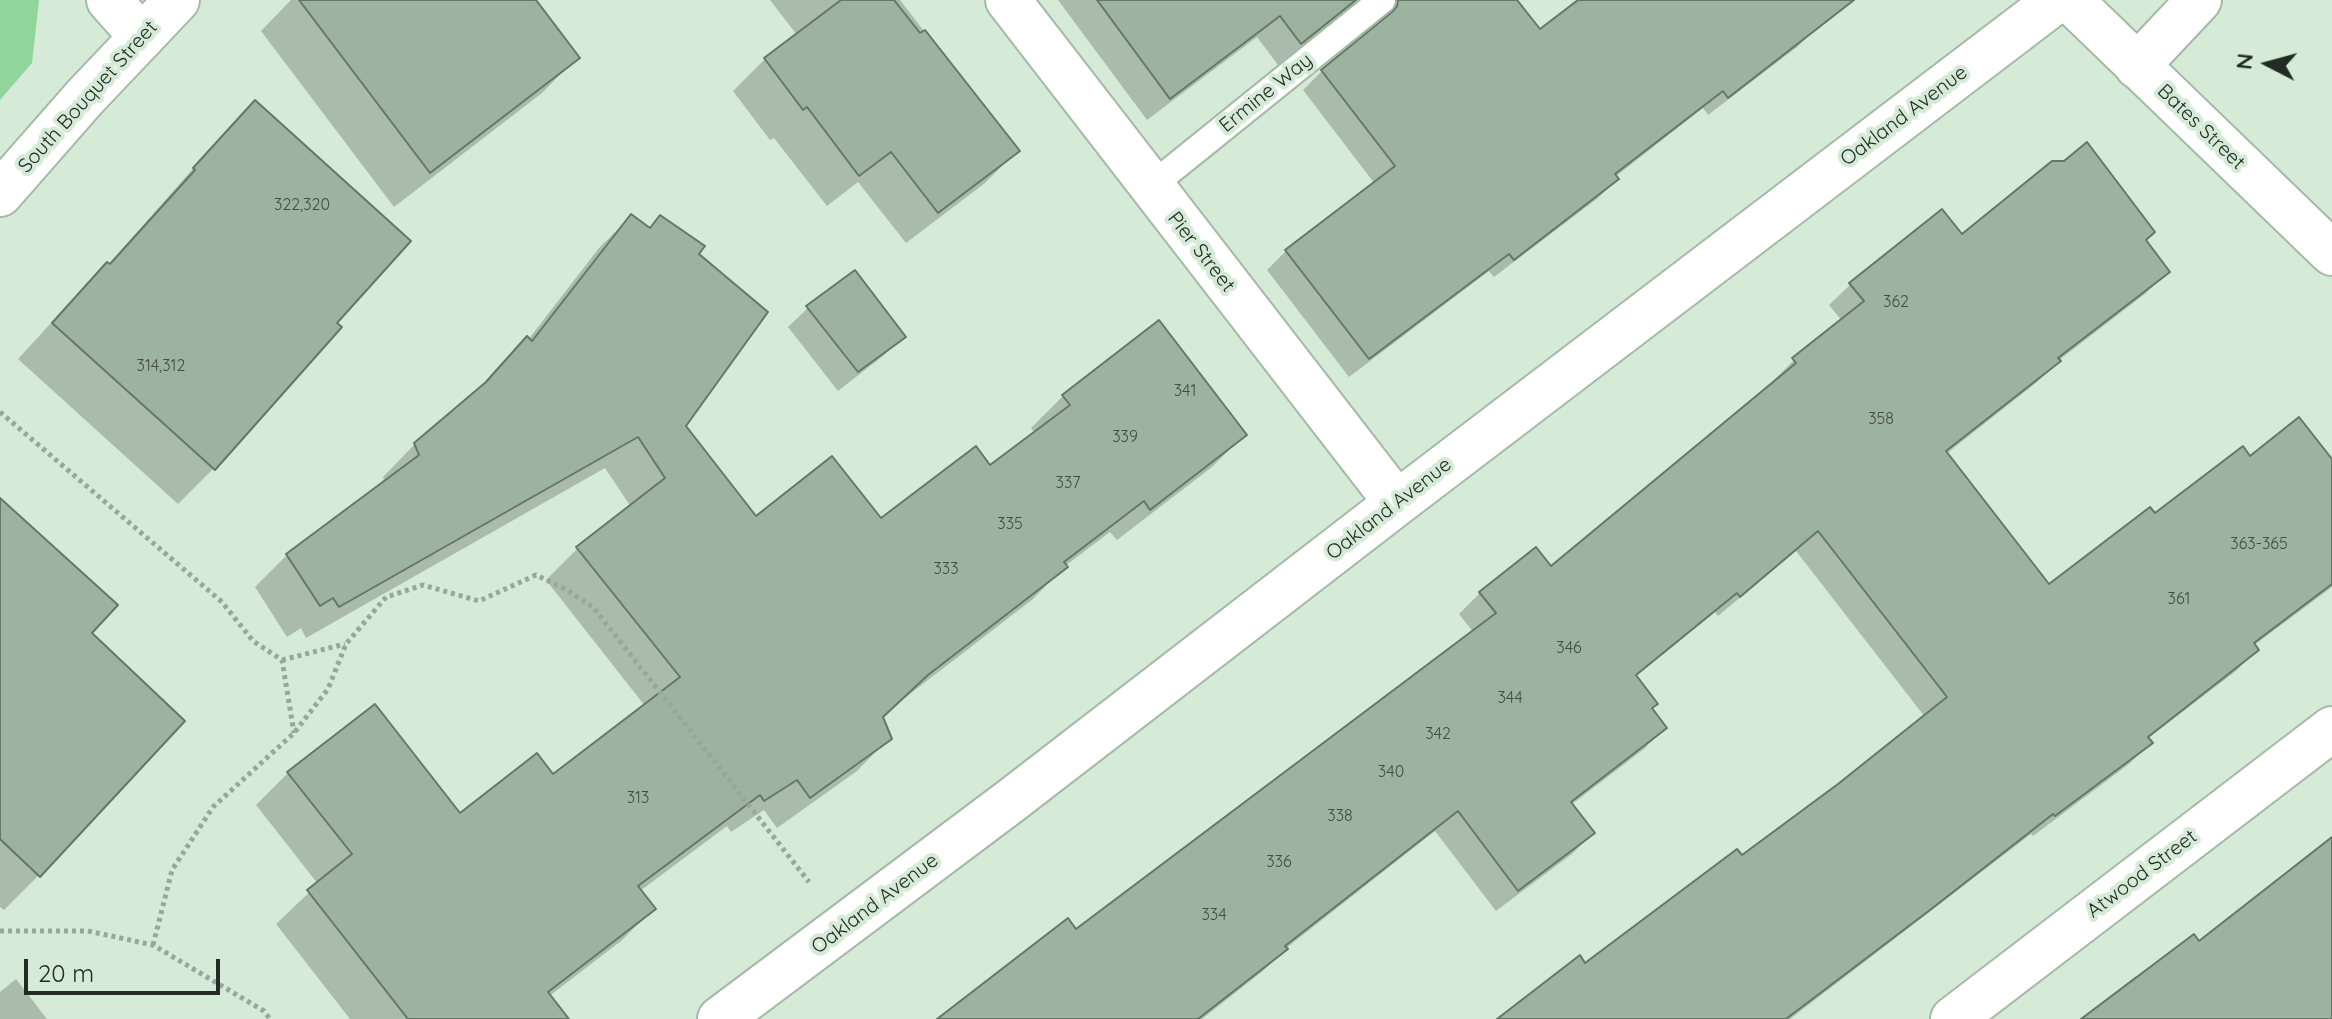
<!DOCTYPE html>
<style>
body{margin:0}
#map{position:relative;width:2332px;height:1019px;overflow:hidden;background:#d5ead7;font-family:Quicksand,sans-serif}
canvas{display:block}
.north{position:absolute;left:2228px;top:24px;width:80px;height:80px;-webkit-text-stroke:6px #d5ead7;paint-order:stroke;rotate:276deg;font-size:22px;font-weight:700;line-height:32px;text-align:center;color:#232b24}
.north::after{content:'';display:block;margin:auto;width:28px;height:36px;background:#232b24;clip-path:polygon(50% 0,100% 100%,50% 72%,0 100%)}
.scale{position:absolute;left:24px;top:959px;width:196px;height:36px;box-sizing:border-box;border:4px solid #232b24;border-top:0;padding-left:10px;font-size:24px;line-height:28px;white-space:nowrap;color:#232b24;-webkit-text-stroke:6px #d5ead7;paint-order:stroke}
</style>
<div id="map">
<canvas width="2332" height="1019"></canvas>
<div class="north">N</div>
<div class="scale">20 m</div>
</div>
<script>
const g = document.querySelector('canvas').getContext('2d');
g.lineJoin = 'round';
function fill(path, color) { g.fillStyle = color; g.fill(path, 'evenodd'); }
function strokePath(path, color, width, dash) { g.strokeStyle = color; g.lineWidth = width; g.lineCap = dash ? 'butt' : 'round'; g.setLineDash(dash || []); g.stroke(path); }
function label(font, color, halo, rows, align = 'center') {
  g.font = font + ' Quicksand,sans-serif'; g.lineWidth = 8; g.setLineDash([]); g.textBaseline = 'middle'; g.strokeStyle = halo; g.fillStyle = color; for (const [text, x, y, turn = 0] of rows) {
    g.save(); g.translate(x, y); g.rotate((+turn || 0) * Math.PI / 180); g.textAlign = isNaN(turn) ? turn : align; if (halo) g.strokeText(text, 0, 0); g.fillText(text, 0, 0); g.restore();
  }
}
fill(new Path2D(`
 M0 0H39L32 63 0 100Z`), '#91d59a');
fill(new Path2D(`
 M291 0H534L577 57 542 93 394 207 261 31Z
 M770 0H900L1017 151 985 183 906 243 858 182 827 206 774 138 770 140 733 91 765 59 797 35Z
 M1058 0H1379L1348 9 1278 65 1257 37 1147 120Z
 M1390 0H1515L1539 32 1582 0H1795L1816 28 1797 47 1708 115 1703 108 1615 177 1617 179 1598 198 1494 277 1489 271 1349 377 1267 270 1286 251 1375 184 1303 90 1322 71 1379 26 1377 13Z
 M255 103 334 323 339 327 213 469 178 504 18 359 72 300 108 265 220 138Z
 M631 216 649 229 660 218 696 254 683 426 756 519 880 521 990 468 1035 434 1031 428 1063 396 1244 435 1212 467 1117 540 1110 532 1065 566 1033 599 893 707 881 718 889 738 857 771 777 828 764 810 731 832 727 826 640 891 653 909 621 941 548 997 534 1019H350L276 924 318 884 256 805 288 773 460 815 553 777 645 706 546 580 578 548 631 507 605 468 306 638 301 628 287 637 255 587 287 555 385 483 383 477 415 444 472 397 494 371 527 338 528 340 599 248Z
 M1961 237 2144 241 2167 272 2146 293 2058 361 2037 382 1946 454 2049 587 2154 516 2250 459 2332 460V587L2253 646 2257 650 2236 671 2147 739 2150 743 2129 764 2033 836 2031 834 1790 1019H1501L1585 965 1741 858 1840 786 1925 717 1796 551 1718 616 1715 612 1635 677 1650 709 1665 728 1644 749 1571 805 1593 833 1572 854 1496 911 1435 831 1285 949 1264 970 1202 1019H944L1076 932 1474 633 1459 614 1480 593 1550 568 1775 384 1773 381 1794 360 1842 321 1829 305 1851 284Z
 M808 308 903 336 883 356 838 391 788 327Z
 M0 500 89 633 39 875 4 910 0 907Z
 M2332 840V1019H2080L2136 976 2138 979 2199 944Z
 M16 979 47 1019H0V992Z`), '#0003');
const building = new Path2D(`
 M299 0H536L580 58 430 173Z
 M841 0H894L920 33 925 30 1020 151 938 213 891 152 859 176 807 107 803 110 764 58Z
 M1097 0H1356L1301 44 1280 16 1170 99Z
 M1398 0H1517L1540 29 1578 0H1854L1728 98 1723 91 1615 174 1619 179 1514 260 1509 254 1369 359 1285 250 1395 166 1321 70 1392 12 1397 6Z
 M255 100 411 241 337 323 342 327 215 470 52 323 107 262 110 264 195 170 193 168Z
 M2087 142 2155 232 2146 240 2170 272 2058 358 2061 361 1946 451 2049 584 2150 507 2155 513 2243 446 2250 456 2299 417 2332 459V584L2254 643 2259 650 2148 737 2153 743 2055 816 2053 814 1930 910 1786 1019H1497L1580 955 1585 963 1737 849 1742 855 1838 784 1947 697 1818 531 1740 597 1737 593 1636 675 1658 704 1652 708 1667 728 1571 802 1595 833 1518 891 1458 811 1285 946 1288 949 1198 1019H937L1068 918 1076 929 1496 613 1479 592 1536 547 1551 566 1796 363 1792 358 1864 301 1849 283 1942 209 1962 234 2052 161H2064Z
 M631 214 650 228 660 215 705 246 699 254 768 312 686 426 756 516 832 456 881 518 976 446 990 465 1070 405 1062 395 1159 320 1247 435 1150 510 1144 501 1064 562 1068 567 928 675 883 717 892 739 810 798 797 780 764 801 760 795 638 886 656 909 548 992 569 1019H408L307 890 352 854 287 772 375 704 460 813 537 753 553 774 680 677 576 547 665 478 638 437 339 607 333 598 320 606 286 554 419 455 414 443 486 382 527 336 532 341Z
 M855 270 906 337 858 372 806 306Z
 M0 498 118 605 92 633 185 721 40 877 0 839Z
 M2332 837V1019H2081L2194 934 2199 941Z`);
fill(building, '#9eb2a0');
strokePath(building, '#657767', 2);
const service = new Path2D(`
 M1150 187 1382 0`);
const minor = new Path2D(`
 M109 0 142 37
 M1008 0 1397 503
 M2137 66 2199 0
 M720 1019 1012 800 1397 503 2057 0
 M1953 1019 2332 729`);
const tertiary = new Path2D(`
 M2070 0 2332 253
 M0 194 85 97 177 0`);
strokePath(service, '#a5b9a7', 30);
strokePath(minor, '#a5b9a7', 48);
strokePath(tertiary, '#a5b9a7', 48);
strokePath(new Path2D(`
 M0 412 222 602 253 641 282 660 294 733
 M282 660 345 644
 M0 931H88L153 945 264 1011 270 1019
 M153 945 172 870 213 807 294 733 328 689 346 644 386 597 423 585 479 601 536 575 565 589 593 607 809 882`), '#97a799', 5, [4, 4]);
strokePath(service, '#fff', 26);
strokePath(minor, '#fff', 44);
strokePath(tertiary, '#fff', 44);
label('16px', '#424d43', null, [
 ["322,320",302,205],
 ["362",1896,302],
 ["314,312",161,366],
 ["341",1185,391],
 ["358",1881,419],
 ["339",1125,437],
 ["337",1068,483],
 ["335",1010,524],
 ["363-365",2259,544],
 ["333",946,569],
 ["361",2179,599],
 ["346",1569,648],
 ["344",1510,698],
 ["342",1438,734],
 ["340",1391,772],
 ["313",638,798],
 ["338",1340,816],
 ["336",1279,862],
 ["334",1214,915]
]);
label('20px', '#232b24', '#d5ead7', [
 ["Ermine Way",1266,93,-39],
 ["South Bouquet Street",88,97,-48],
 ["Oakland Avenue",1904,116,-37],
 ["Bates Street",2201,127,44],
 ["Pier Street",1201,252,52],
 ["Oakland Avenue",1389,509,-38],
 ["Atwood Street",2142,874,-37],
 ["Oakland Avenue",875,904,-37]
]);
</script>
